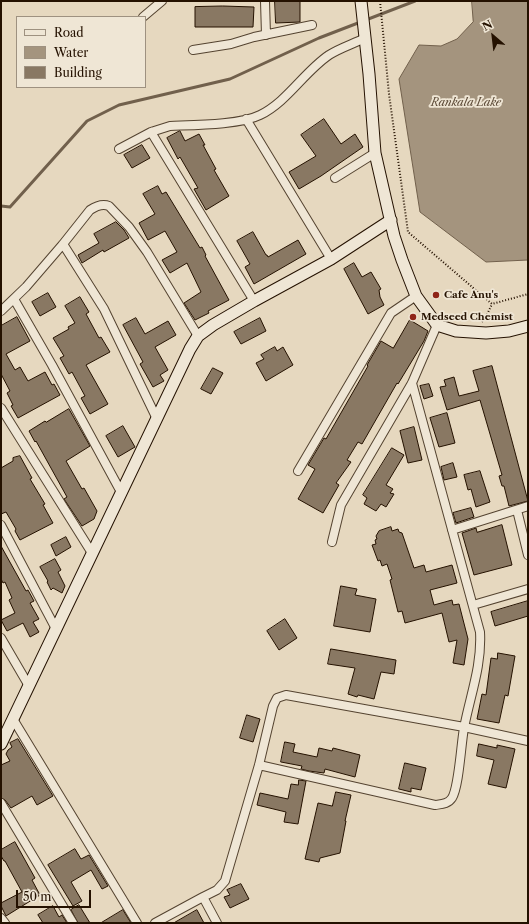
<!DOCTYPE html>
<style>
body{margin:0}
#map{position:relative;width:529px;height:924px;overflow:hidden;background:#e6d8bf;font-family:"Libre Caslon Text",serif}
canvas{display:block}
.frame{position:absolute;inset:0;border:2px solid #241100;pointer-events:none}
.legend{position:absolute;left:16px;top:16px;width:130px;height:72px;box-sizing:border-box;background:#efe6d5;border:1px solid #9e9180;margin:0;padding:5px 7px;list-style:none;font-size:12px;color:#241100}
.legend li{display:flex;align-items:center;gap:8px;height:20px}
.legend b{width:20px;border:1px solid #9e9180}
.north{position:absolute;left:473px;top:16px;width:40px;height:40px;-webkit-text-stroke:3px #efe6d5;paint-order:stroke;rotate:332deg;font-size:11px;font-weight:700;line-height:16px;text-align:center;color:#241100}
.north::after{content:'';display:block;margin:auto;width:14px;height:18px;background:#241100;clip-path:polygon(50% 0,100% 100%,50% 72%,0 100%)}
.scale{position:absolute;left:16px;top:890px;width:75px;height:18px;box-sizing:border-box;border:2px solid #241100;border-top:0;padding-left:5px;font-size:12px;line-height:14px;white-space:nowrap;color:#241100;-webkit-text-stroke:3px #efe6d5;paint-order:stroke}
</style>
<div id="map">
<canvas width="529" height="924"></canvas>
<div class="frame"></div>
<ul class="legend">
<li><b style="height:5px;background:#efe6d5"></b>Road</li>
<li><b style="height:11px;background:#a4947e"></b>Water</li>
<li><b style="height:11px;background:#897863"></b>Building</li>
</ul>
<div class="north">N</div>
<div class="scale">50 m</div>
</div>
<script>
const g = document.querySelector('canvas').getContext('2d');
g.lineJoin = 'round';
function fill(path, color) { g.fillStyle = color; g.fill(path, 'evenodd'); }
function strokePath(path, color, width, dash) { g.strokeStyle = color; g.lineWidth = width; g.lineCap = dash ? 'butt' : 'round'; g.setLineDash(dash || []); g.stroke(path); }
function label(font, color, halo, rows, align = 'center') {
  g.font = font + ' "Libre Caslon Text",serif'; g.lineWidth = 3.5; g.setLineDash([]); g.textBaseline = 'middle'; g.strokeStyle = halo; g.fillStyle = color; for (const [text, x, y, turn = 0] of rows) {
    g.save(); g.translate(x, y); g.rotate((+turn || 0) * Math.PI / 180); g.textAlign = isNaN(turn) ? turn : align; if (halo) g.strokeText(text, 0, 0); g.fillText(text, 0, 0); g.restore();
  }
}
const water = new Path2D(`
 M472 1H528V260L486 262 420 212 399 79 419 45 441 46 457 39 473 22Z`);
fill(water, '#a4947e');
strokePath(water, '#71604c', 1);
strokePath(new Path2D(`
 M1 206 10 207 87 121 119 105 230 79 319 38 415 1`), '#71604c', 3);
const building = new Path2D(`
 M275 1H300V22L276 23Z
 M223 6 254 7 253 27H195V7Z
 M324 119 341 144 355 134 363 147 321 176 299 189 289 172 316 156 301 135Z
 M180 131 185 141 199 134 205 145H203L216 169 214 170 229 196 206 210 194 189 198 188 180 157 178 159 167 138Z
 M142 145 150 158 132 168 124 155Z
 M158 186 162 194 166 192 200 248 202 247 206 255 205 256 229 300 208 311 209 313 195 320 184 303 201 292 187 263 170 273 162 260 177 252 165 231 148 240 139 223 155 214 143 194Z
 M116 222 124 230 129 238 104 252 103 250 82 263 78 255 99 243 94 234Z
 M253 232 266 255H267L268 257 298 240 306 254 254 284 245 267 250 264 237 241Z
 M354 263 362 277 371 272 381 289 379 290 380 297 384 305 368 314 344 269Z
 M48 293 56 307 40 316 32 302Z
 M80 297 89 312 86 314 99 338 101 337 110 352 86 365 108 404 90 414 81 398 85 396 72 372 69 374 60 358 64 356 53 338 69 329 68 327 75 323 65 306Z
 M17 317 30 341 6 354 15 370 20 367 28 381 45 372 52 385 54 384 60 395 18 418 11 406 13 405 7 393 10 391 1 374V326Z
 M136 318 145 334 168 321 176 335 155 347 168 370 160 375 164 381 153 387 140 364 143 362 123 325Z
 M260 318 266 331 241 344 234 332Z
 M410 320 428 331 424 341 398 384 397 383 362 444 358 442 347 460 351 462 336 483 339 485 323 513 298 499 315 469 308 465 324 438 326 439 368 366 367 365 381 341 393 348Z
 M275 347 277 351 283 347 293 365 266 381 256 363 264 359 261 355Z
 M492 366 528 501 509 506 504 486H502L499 476 502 475 480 400 447 410 440 387 446 386 444 380 454 377 459 396 479 391 473 371Z
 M213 368 223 373 211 394 201 389Z
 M429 384 433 396 424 399 420 386Z
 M69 409 90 446 66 461 82 489 84 488 97 511 94 519 82 526 64 499 67 497 36 441 35 442 29 431 45 421 46 422Z
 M447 413 455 443 439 447 430 418Z
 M123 426 135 447 118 457 106 436Z
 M414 427 422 460 408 463 400 431Z
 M392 448 404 455 386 485 393 489 390 493 394 494 386 507 381 504 376 511 364 504 367 498 363 495Z
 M20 456 32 478 30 479 45 504 43 505 53 523 20 540 15 531 16 529 6 512 1 514V468L13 461V458Z
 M453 463 457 477 444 480 441 467Z
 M480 471 490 502 476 507 471 489 468 490 464 475Z
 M471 508 474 517 456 523 453 513Z
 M502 525 512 565 474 575 462 533 476 528 477 532Z
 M391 527 392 531 398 529 399 532 402 533 414 568 424 565 426 572 452 565 457 583 430 590 434 605 452 600 453 605 459 604 468 639 464 665 453 663 457 640 449 642 442 613 405 623 402 611 398 612 390 580 392 579 387 564 382 566 380 560 378 561 372 545 376 544 375 540 377 539 376 536 379 531Z
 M66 537 71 547 56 556 51 545Z
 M1 546 26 591 28 590 34 601 30 603 39 619 33 622 39 632 30 637 23 623 7 631 1 620 15 613 9 600 12 598 5 582 3 583 1 579Z
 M55 559 61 570 58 572 65 586 62 593 53 588 51 590 47 582 48 581 40 567Z
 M341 586 357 589 355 595 376 599 370 632 334 626Z
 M528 601V616L495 626 491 612Z
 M285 619 297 638 279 650 267 631Z
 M331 649 396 660 394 674 381 672 374 699 358 695 357 697 348 694 355 668 328 664Z
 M498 653 515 656 508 696 505 695 499 723 477 719 482 694 486 695 491 658 497 659Z
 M247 715 260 719 253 742 240 738Z
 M18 739 53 796 37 805 32 796 11 808 5 800 1 798V765L10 761 6 754 8 750 12 747 10 743Z
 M285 742 295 744 293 752 317 757 319 748 332 751 333 748 360 755 355 777 325 769 324 773 309 771 301 769 302 766 281 762Z
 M479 744 497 748V745L515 749 506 788 488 784 494 760 477 756Z
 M405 763 426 768 421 790 411 788V792L399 789Z
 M299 780 306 781 298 824 284 822 286 812 257 805 260 793 288 799 291 784 298 785Z
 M336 792 351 795 345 821H346L340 853 320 858 319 862 305 859 318 803 332 806Z
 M15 842 35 878 32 880 40 895 6 916 1 906V903L22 892 5 861H4L1 856V850Z
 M75 849 81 859 89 855 108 886 102 889 91 870 71 882 82 901 73 906 48 865Z
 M241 884 249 899 230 908 224 897 230 895 227 890Z
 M79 905 90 923H78L71 910Z
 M53 906 59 917 62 915 67 923H43L38 915Z
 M123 910 131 923H101Z
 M197 910 204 923H174Z`);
fill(building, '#897863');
strokePath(building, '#241100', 1);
const street = new Path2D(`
 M265 1 266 35
 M143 17 162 1
 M193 50 231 44 254 37 312 25
 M246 119 331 259
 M151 132 254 301
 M119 149 151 132 170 126C194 125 240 125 260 115 287 102 304 72 329 55 340 48 353 44 365 38
 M335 178 375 153
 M63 244 104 309 157 419
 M14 299 52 365 121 492
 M1 311 26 287 63 244 90 210C96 206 102 203 109 206L129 227 147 252 198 336
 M1 408 92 553
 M298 471 391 313 416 296
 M517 510 528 555
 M1 525 56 629
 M452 530 528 506
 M332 542 341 505 412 383 437 325
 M473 605 528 589
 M1 638 29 686
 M13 719 137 923
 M259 765 435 805C442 804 448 804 452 798 459 787 461 744 464 728 470 696 482 666 480 632L412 383
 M1 803 73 923
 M203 897 217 890 225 881 259 765 273 706 277 698 286 695 464 727 528 741
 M1 918 5 923
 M155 923 203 897 217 923`);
const secondary = new Path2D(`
 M361 1 369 74 375 153 394 236 402 260 416 296 437 325 456 331 486 333 509 331 528 326
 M1 744 190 349 198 336 213 325 254 301 331 259 391 220`);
strokePath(street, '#544330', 10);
strokePath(secondary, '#241100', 13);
strokePath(new Path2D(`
 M380 1 389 94 408 232 492 304 528 294
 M482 322 486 317 492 304`), '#241100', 2, [1, 2]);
strokePath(street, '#efe6d5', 8);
strokePath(secondary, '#efe6d5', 11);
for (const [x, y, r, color] of [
 [436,295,4,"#8f2418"],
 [413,317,4,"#8f2418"]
]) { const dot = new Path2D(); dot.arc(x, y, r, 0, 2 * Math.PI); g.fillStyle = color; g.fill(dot); strokePath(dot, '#efe6d5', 1.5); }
label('bold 10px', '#241100', '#efe6d5', [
 ["Cafe Anu's",444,295],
 ["Medseed Chemist",421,317]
], 'left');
label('italic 11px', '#5e4c39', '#efe6d5', [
 ["Rankala Lake",466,103]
]);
</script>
